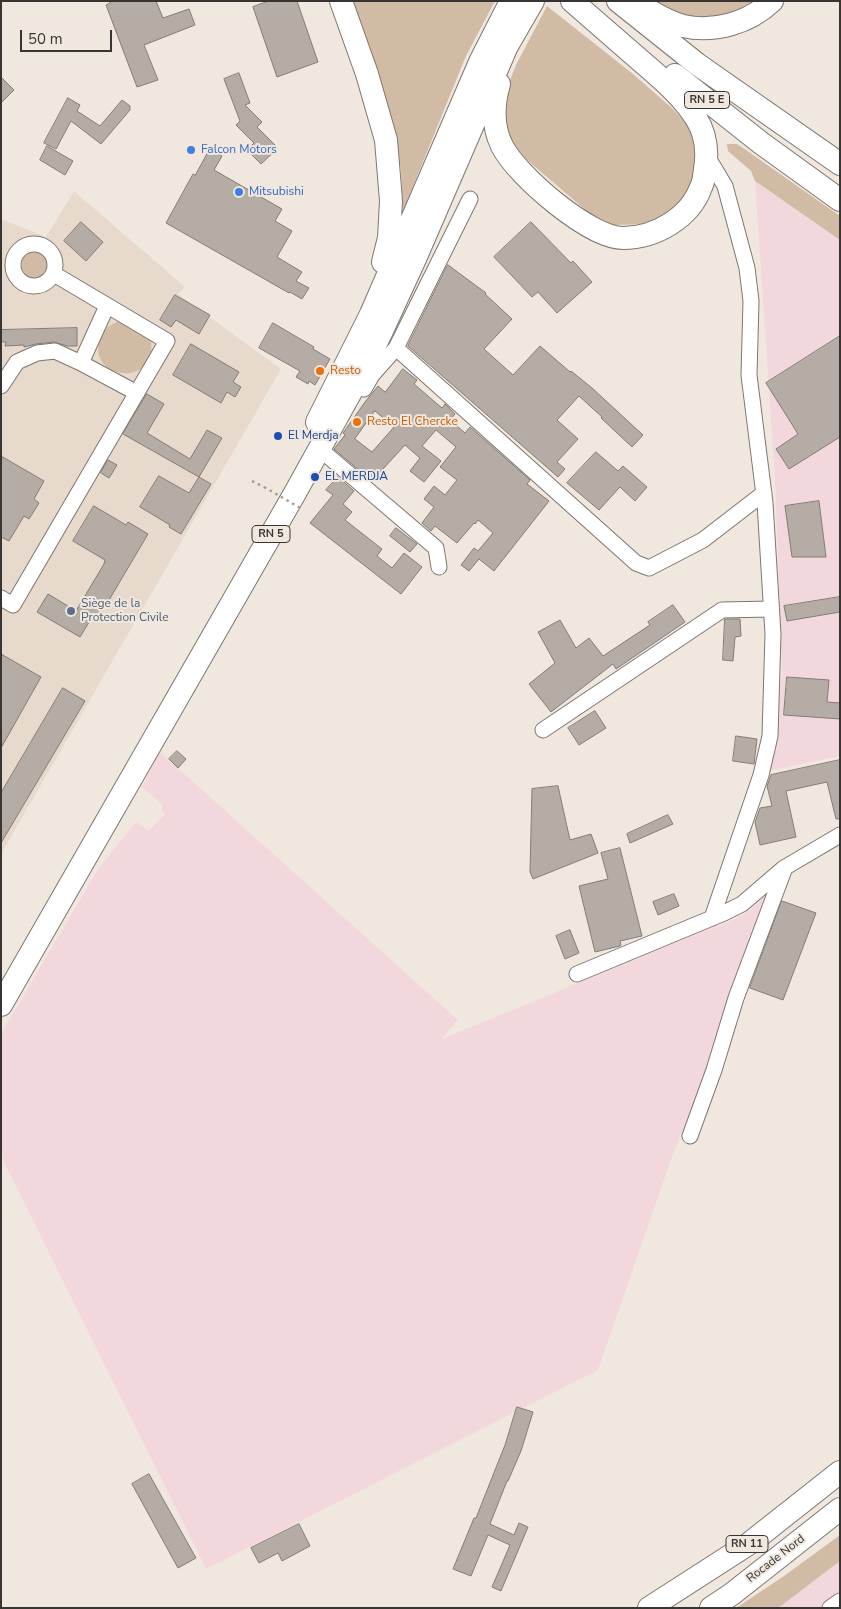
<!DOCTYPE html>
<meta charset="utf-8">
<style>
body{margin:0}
#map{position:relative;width:841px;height:1609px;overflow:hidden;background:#f0e8df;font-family:"Nunito Sans",sans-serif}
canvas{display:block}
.frame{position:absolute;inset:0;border:2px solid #373431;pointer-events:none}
.scale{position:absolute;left:20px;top:30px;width:92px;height:22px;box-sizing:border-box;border:2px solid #373431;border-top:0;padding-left:6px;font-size:15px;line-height:18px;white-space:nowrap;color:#373431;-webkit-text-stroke:4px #f0e8df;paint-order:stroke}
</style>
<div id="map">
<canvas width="841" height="1609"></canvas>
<div class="frame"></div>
<div class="scale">50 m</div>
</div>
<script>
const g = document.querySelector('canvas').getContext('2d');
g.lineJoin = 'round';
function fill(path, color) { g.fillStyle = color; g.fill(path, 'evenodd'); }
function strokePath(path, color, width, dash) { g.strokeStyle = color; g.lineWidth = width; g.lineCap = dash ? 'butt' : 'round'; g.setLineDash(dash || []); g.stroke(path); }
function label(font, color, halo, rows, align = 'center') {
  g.font = font + ' "Nunito Sans",sans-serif'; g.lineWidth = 4; g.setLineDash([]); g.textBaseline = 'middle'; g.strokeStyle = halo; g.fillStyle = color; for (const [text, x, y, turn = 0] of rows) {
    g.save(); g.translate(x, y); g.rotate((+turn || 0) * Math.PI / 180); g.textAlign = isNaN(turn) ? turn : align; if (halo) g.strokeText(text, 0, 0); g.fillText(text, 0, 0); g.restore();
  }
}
fill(new Path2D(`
 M74 191 185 287 178 294 281 369 1 854V219L46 237Z`), '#e7d9cc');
fill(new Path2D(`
 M755 181 840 240V756L768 771 782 674 775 479Z
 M160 752 458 1020 442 1039 709 929 729 922 750 911 781 876 672 1157 598 1370 206 1569 1 1156V1034L98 869 136 822 149 831 165 814 161 810 163 805 142 787Z
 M840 1561V1608H778Z`), '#f2d8dd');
fill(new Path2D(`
 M350 1H495L466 56 403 211 401 170 396 143Z
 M654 1H754L726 15 708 19 672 13Z
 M547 6 633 74 673 109 691 129 698 161 689 192 672 213 647 224 615 225 589 213 520 154 510 139 504 115 506 90 516 65Z
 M727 144H737L746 150 840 216V240L755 181 751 171 728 151Z
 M22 265a13 13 0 1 1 26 0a13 13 0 1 1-26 0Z
 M125 320 151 340C157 391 83 378 101 337 105 326 115 322 125 320Z
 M840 1535V1561L781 1606 776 1608H736L784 1576Z`), '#d1bba5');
const building = new Path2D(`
 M109 1H156L163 18 189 9 195 25 144 45 158 80 137 87 106 5 110 3Z
 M269 1H297L318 62 277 77 253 7Z
 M239 73 250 103 245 105 262 122 257 127 278 148 261 164 247 150 254 143 236 125 240 121 224 79Z
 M1 77 14 90 1 103Z
 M68 98 80 105 77 111 100 126 122 100 130 106V110L101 144 71 121 56 149 44 143Z
 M47 146 73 161 65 175 40 160Z
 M210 149 222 156 214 170 282 209 275 221 292 231 277 257 302 272 296 281 309 288 302 299 290 292 289 293 166 223 193 174 195 175Z
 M81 222 103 242 86 261 64 241Z
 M531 222 571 263 573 261 592 282 557 313 538 292 532 297 494 257Z
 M448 265 486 293 485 294 512 319 484 349 513 375 540 346 570 372 571 371 592 388 643 435 632 447 601 418 602 417 579 396 557 420 578 439 557 462 565 469 558 477 408 346Z
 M175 295 210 315 199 334 176 320 171 327 160 320Z
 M273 323 314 347 313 349 330 359 315 385 309 381 308 384 296 377 300 371 259 348Z
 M77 328V346H67L54 342 36 344 24 347V345L5 346 6 342H1V330Z
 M840 336V437L789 469 776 449 798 434 766 383Z
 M191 344 239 372 233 382 241 387 235 397 227 392 221 403 173 375Z
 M403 369 417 380 414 384 442 408 445 404 455 414 450 420 465 433 470 427 530 480 527 484 549 501 494 571 479 559 469 571 461 565 474 548 478 551 493 533 478 520 475 524 474 523 457 543 435 526 431 531 422 523 434 507 424 499 434 486 445 495 457 480 440 467 456 447 436 430 422 446 441 461 424 482 410 471 420 458 405 445 372 481 334 449 345 435 343 433 365 402 378 386 385 392ZM375 411 394 427 372 452 355 439Z
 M147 394 164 404 147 433 190 459 207 430 222 438 199 477 123 434Z
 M596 452 618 471 623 466 647 487 635 501 620 487 599 510 567 483Z
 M1 456 44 481 34 499 39 503 29 519 24 516 9 541 1 537Z
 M108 460 117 465 109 478 101 473Z
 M159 476 189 493 199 477 211 484 181 534 169 527 170 525 140 507Z
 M338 477 354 491 343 504 352 512 345 520 382 549 377 556 392 568 404 553 422 567 401 594 310 523 333 495 326 490Z
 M819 501 826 557H792L785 506Z
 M94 506 126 525 128 522 148 534 99 617 94 614 80 637 37 612 48 594 76 611 104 564 105 560 73 541Z
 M396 528 417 544 410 552 390 536Z
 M840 597V612L787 621 784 606Z
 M673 605 685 622 616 669 613 664 551 712 529 684 555 663 538 632 560 620 576 648 589 638 603 656 650 625 648 622Z
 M725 619H740L741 636 735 637 733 661 723 660Z
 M1 654 41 677 1 748Z
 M787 677 829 680 827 702 840 703V719L784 715Z
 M63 688 85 701 1 843V793Z
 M595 711 606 728 579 745 568 728Z
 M736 736 757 739 754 764 733 761Z
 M177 751 186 759 178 768 169 759Z
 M840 760V819H836L827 782 786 791 796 837 760 845 755 822 760 808 772 806 767 786 771 775Z
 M558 786 570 840 591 834 598 853 533 879 530 872 532 789Z
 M668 815 673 824 630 843 627 834Z
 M620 848 642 936 620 941 621 945 620 946 595 952 579 886 608 879 601 853Z
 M674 894 679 906 658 915 653 902Z
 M782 901 816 913 783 1000 750 988Z
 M570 930 579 953 565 959 556 936Z
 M517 1407 533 1412 521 1451 508 1481H507L490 1524 514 1535 519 1523 528 1527 501 1591 492 1587 510 1545 488 1535 471 1576 453 1569 474 1518H476L505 1445Z
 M149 1474 196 1558 178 1568 132 1484Z
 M299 1524 310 1546 282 1561 278 1553 259 1563 251 1548Z`);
fill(building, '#b5ada5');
strokePath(building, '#847c75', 1);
const minor = new Path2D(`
 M707 156 725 186 747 268 751 301 749 375 765 503 773 634 770 736 761 775 712 918
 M13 265a21 21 0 1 1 42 0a21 21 0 1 1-42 0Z
 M396 348 636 563 649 568 703 540 764 493
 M81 363 107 306
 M1 386 17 362 37 353 55 351 81 363 137 393
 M364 389 372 375 396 348 470 199
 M328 456 436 548 439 567
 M1 598 13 605 167 341 54 274
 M543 730 722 610 771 609
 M577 974 724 913 742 904 784 868 840 835
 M690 1136 714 1070 736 998 784 870
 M830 1608 840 1601`);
const highway = new Path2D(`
 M341 1 367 74 386 140 391 201 389 238 383 262
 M618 1 697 64 840 164
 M638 4C652 12 667 22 683 26 714 33 749 23 772 1
 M675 75 761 143 840 200
 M499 84C493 105 492 126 502 146 517 176 590 238 623 238 655 238 690 218 701 187 704 182 704 175 705 169 708 151 706 134 696 118 682 96 661 78 641 61 618 41 595 21 572 1
 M317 422 371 314 480 62 511 1
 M1 1005 295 493 362 372 381 333 415 259 507 46 533 1
 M649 1608 750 1543 840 1472
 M711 1608 732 1594 840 1509`);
strokePath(minor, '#7e766f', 17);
strokePath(highway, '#7e766f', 24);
strokePath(new Path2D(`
 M252 481 264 487`), '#a29c95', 2.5, [2.5, 4]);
strokePath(minor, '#fff', 15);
strokePath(highway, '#fff', 22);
strokePath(new Path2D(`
 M264 487 302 509`), '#a29c95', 2.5, [2.5, 4]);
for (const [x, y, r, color] of [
 [191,150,5,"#3f7fe0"],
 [239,192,5,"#3f7fe0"],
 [320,371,5,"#e8710a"],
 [357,422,5,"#e8710a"],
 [278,436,5,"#1a4fb4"],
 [315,477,5,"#1a4fb4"],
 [71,611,5,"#5c6f8a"]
]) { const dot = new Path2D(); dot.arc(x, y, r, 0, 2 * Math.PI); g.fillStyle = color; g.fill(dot); strokePath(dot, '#f0e8df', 2); }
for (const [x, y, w] of [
 [707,100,45],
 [271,534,38],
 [747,1544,42]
]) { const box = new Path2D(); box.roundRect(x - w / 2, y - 8.5, w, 17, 4); g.fillStyle = '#f0e8df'; g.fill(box); strokePath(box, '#373431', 1); }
label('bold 11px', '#373431', null, [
 ["RN 5 E",707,100],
 ["RN 5",271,534],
 ["RN 11",747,1544]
]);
label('12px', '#366cbe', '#f0e8df', [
 ["Falcon Motors",201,150],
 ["Mitsubishi",249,192]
], 'left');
label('12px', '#c56008', '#f0e8df', [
 ["Resto",330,371],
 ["Resto El Chercke",367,422]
], 'left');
label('12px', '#164399', '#f0e8df', [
 ["El Merdja",288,436],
 ["EL MERDJA",325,477]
], 'left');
label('12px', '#4e5e75', '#f0e8df', [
 ["Siège de la",81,604],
 ["Protection Civile",81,618]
], 'left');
label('12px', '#373431', '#f0e8df', [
 ["Rocade Nord",776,1559,-38]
]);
</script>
